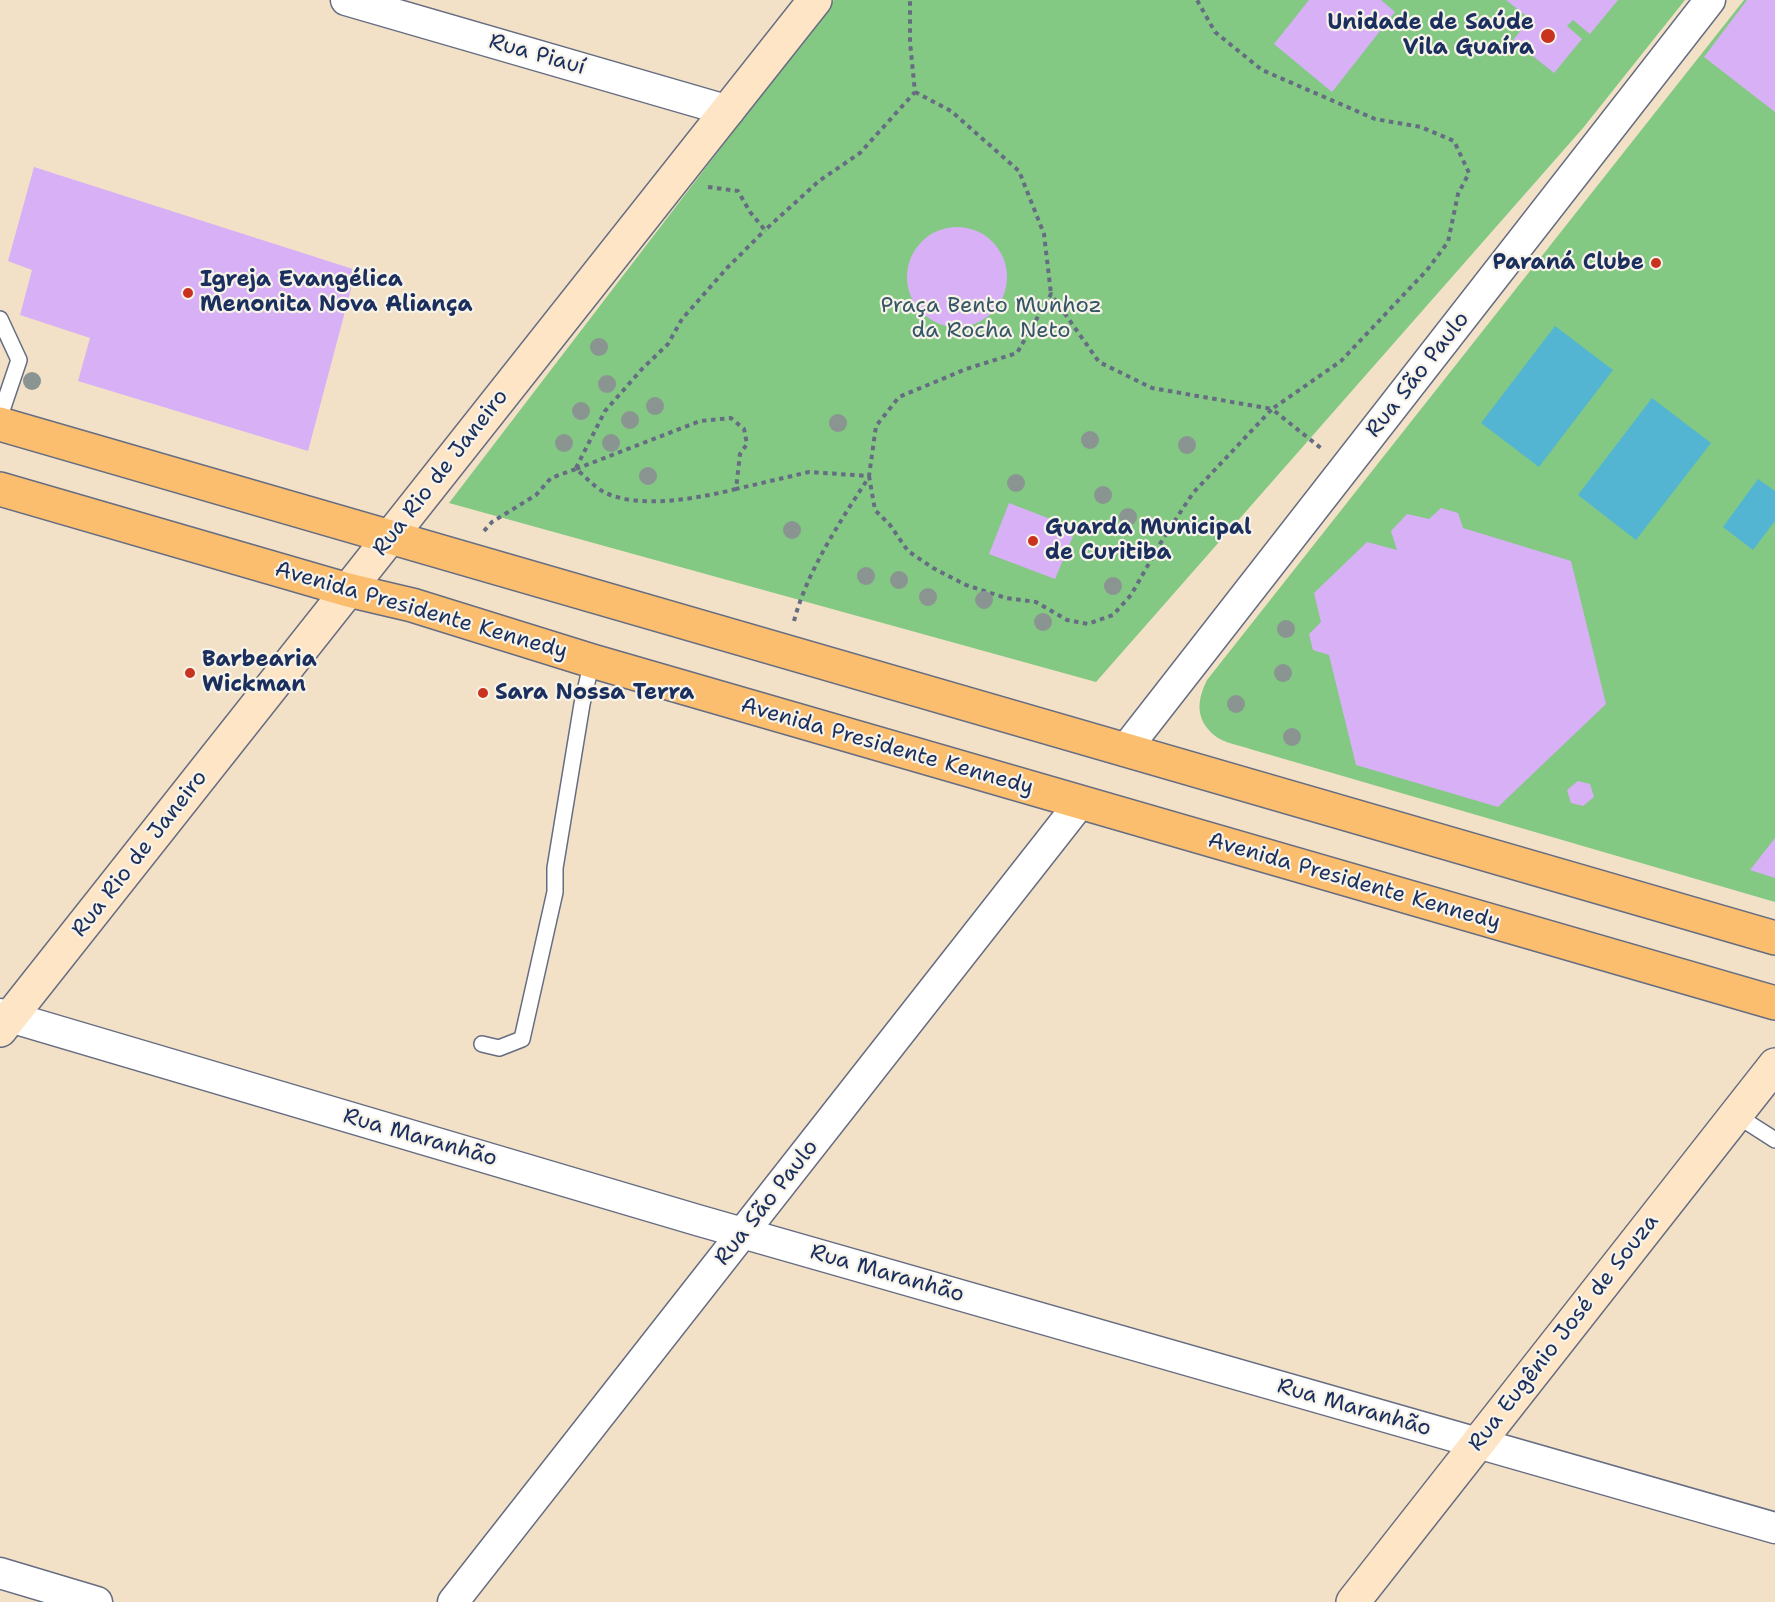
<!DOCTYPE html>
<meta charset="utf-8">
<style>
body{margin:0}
canvas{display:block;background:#f2e1c6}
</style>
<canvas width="1775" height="1602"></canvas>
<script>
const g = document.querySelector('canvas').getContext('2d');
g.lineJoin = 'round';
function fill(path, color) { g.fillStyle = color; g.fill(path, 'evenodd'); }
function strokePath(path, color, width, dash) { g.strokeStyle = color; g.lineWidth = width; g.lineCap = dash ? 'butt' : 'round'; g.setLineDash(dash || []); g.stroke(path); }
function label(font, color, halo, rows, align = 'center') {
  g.font = font + ' "Shantell Sans",sans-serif'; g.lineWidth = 4.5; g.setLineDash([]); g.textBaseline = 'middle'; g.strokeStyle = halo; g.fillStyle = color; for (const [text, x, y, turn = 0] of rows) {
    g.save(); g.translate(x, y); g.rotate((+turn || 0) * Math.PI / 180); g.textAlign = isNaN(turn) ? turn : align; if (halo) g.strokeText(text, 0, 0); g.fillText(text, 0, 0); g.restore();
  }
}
fill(new Path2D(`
 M834 0H1685L1583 128 1096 682 449 503Z
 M1744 0H1775V902L1250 749C1239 745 1223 743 1214 735 1195 719 1197 700 1207 680Z`), '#83c984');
fill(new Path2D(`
 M1555 326 1613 370 1539 467 1481 423Z
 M1652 398 1711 443 1636 540 1578 495Z
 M1758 479 1775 491V521L1753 550 1723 527Z`), '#53b5d2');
fill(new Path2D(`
 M1309 0H1381L1395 12 1332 92 1274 44Z
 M1506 0H1618L1590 34 1573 20 1567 26 1582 39 1554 73 1513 40 1530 19Z
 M1747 0H1775V112L1704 57Z
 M34 167 356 270 308 451 78 381 90 338 20 315 32 270 8 261Z
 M907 277a50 50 0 1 1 100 0a50 50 0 1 1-100 0Z
 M1009 503 1076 529 1055 579 989 554Z
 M1441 508 1458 513 1463 528 1571 561 1606 704 1498 807 1356 765 1329 655 1313 650 1309 634 1321 622 1314 593 1367 542 1397 550 1391 531 1407 514 1429 519Z
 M1578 781 1590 784 1594 797 1583 806 1571 803 1567 790Z
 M1775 838V878L1750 870Z`), '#d8b0f5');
const lane = new Path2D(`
 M0 319 19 360 0 416
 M482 1044 499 1048 522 1039 555 892V868L582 704 592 661
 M1736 1115 1775 1140`);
const street = new Path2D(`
 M346 0 729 111
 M1125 750 1710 0
 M0 1014 697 1220 1775 1528
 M0 1573 97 1602
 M453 1602 1080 803`);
const secondary = new Path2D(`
 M0 1030 815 0
 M1353 1602 1775 1065`);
const primary = new Path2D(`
 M0 424 1775 938
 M0 489 348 590 412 605 592 661 1775 1003`);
strokePath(lane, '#666d82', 18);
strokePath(street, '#666d82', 33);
strokePath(secondary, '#666d82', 36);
strokePath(primary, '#666d82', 36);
strokePath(new Path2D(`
 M915 92 951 111 1019 171 1044 234 1051 294
 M708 187 738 191 750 212 765 230 819 181 860 153 915 92 910 42V0
 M576 468 605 411 642 369 668 344 682 319 727 268 765 230
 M576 469 700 421 731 418 744 429 747 444 740 454 736 489 809 472 869 476 876 426 899 397 966 369 1017 353 1051 294 1099 362 1152 388 1272 409 1341 361 1427 270 1448 242 1458 194 1469 173 1454 141 1421 127 1375 119 1262 70 1215 32 1197 0
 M869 476 875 510 890 525 908 551 933 568 966 585 1006 598 1036 602 1067 620 1088 624 1113 615 1131 595 1164 537 1193 493 1272 409 1322 449
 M484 531 492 522 536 495 551 478 576 469C585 476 594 487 604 492 639 510 700 498 736 489
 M794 621C807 571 841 520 869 477`), '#666d82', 4, [4.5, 4.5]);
strokePath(lane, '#fff', 15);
strokePath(street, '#fff', 30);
strokePath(secondary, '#fde5c5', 33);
strokePath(primary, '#fbbd6e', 33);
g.fillStyle = '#8a9592';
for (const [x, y] of [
 [599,347],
 [32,381],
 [607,384],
 [655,406],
 [581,411],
 [630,420],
 [838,423],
 [1090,440],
 [564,443],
 [611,443],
 [1187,445],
 [648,476],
 [1016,483],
 [1103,495],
 [1128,517],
 [792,530],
 [866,576],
 [899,580],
 [1113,586],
 [928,597],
 [984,600],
 [1043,622],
 [1286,629],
 [1283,673],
 [1236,704],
 [1292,737]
]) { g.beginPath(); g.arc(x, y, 9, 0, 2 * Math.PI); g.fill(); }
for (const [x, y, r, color] of [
 [1548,36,8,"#c8321e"],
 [1656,263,6,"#c8321e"],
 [188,293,6,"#c8321e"],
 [1033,541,6,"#c8321e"],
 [190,673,6,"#c8321e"],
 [483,693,6,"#c8321e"]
]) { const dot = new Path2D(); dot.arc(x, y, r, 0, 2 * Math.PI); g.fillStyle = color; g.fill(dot); strokePath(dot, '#f7f3e8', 2); }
label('bold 22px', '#1b2f5e', '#f7f3e8', [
 ["Unidade de Saúde",1534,23,"right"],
 ["Vila Guaíra",1534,48,"right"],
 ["Paraná Clube",1644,263,"right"],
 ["Igreja Evangélica",200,280],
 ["Menonita Nova Aliança",200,305],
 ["Guarda Municipal",1045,528],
 ["de Curitiba",1045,553],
 ["Barbearia",202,660],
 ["Wickman",202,685],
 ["Sara Nossa Terra",495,693]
], 'left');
label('22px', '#1b2f5e', '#f7f3e8', [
 ["Rua Piauí",537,55,16],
 ["Rua São Paulo",1418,375,-52],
 ["Rua Rio de Janeiro",441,473,-52],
 ["Avenida Presidente Kennedy",421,611,16],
 ["Avenida Presidente Kennedy",887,747,16],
 ["Rua Rio de Janeiro",140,854,-52],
 ["Avenida Presidente Kennedy",1354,882,16],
 ["Rua Maranhão",420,1138,16],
 ["Rua São Paulo",767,1203,-52],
 ["Rua Maranhão",887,1274,16],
 ["Rua Eugênio José de Souza",1564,1333,-52],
 ["Rua Maranhão",1354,1408,16]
]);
label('22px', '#355668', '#f7f3e8', [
 ["Praça Bento Munhoz",991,306],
 ["da Rocha Neto",991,331]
]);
</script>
